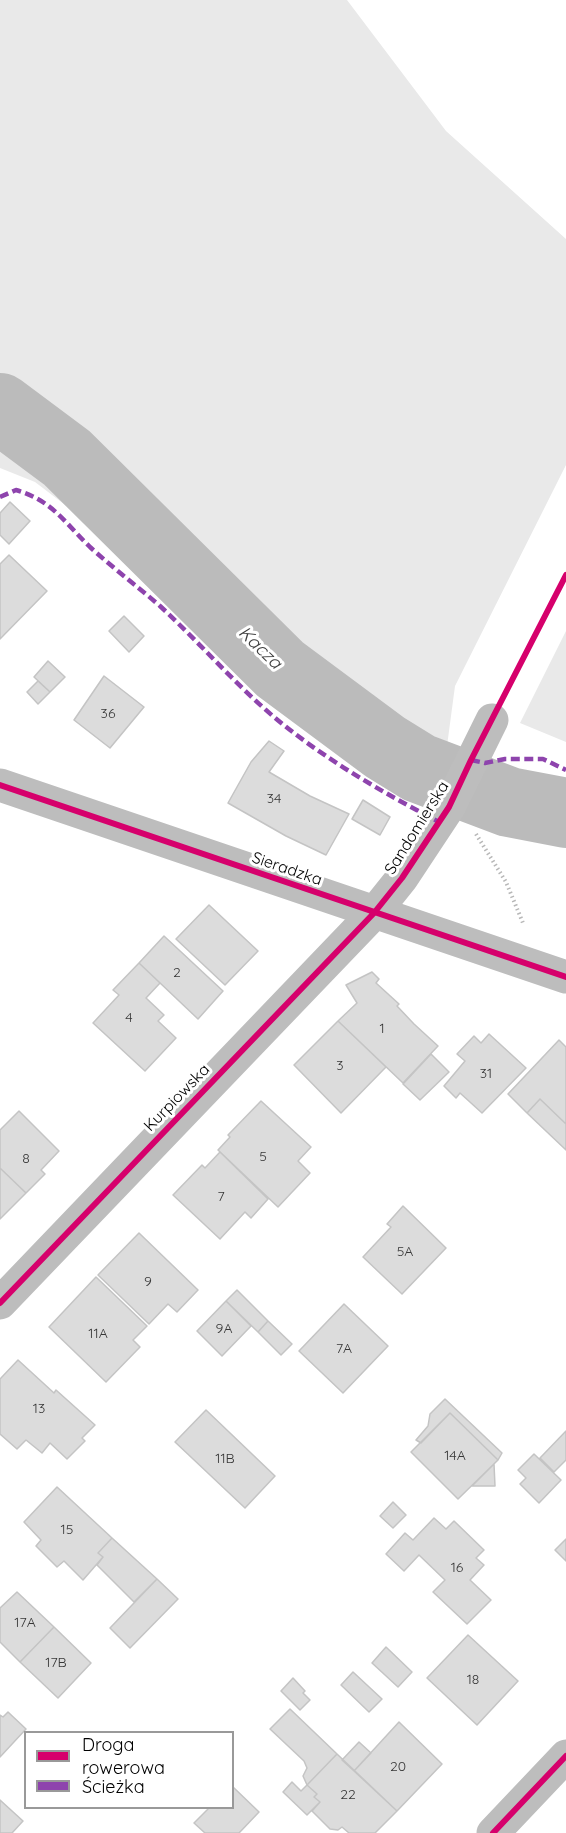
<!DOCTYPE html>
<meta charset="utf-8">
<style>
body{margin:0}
#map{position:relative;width:566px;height:1833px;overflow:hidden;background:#fff;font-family:Quicksand,sans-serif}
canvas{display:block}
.legend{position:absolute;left:24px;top:1731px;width:210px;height:78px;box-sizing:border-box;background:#fff;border:2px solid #999;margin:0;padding:8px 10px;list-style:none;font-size:18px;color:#000}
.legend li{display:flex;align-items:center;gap:12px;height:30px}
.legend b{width:30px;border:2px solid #999}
</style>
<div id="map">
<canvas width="566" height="1833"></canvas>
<ul class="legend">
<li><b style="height:8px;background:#d6006c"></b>Droga rowerowa</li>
<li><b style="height:8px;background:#8e44ad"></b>Ścieżka</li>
</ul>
</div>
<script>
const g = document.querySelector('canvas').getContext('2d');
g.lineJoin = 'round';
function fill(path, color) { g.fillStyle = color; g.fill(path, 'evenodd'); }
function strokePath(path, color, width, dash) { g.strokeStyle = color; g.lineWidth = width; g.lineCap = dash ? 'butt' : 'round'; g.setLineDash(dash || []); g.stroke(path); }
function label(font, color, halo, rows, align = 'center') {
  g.font = font + ' Quicksand,sans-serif'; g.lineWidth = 6; g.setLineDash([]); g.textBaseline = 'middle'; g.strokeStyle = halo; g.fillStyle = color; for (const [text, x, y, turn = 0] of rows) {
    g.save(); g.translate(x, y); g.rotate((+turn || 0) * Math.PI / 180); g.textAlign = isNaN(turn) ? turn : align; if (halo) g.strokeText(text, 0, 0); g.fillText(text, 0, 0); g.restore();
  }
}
fill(new Path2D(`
 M0 0H347L446 131 566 239V465L455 686 447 746 413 728 383 709 143 517 140 562 35 482 0 468Z
 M566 631V742L520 723Z`), '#e9e9e9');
strokePath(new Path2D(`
 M0 408 67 458 280 669 385 747 419 768 509 802 566 813`), '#bbb', 70);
const building = new Path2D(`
 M10 502 30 521 9 544 0 535V513Z
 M9 555 47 591 0 639V564Z
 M124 616 144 636 129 652 109 631Z
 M48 661 65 677 50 692 34 677Z
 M104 676 144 707 110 748 74 720Z
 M38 681 50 692 38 704 27 692Z
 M269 741 284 751 269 772 310 796 349 814 326 855 286 836 228 803 251 762Z
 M363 800 390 817 380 835 352 819Z
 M209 905 258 951 225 985 176 939Z
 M164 936 223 991 198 1019 139 963Z
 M139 963 160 983 146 998 164 1015 158 1021 176 1038 145 1071 93 1023 119 995 113 990Z
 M372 972 379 979 376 983 399 1004 397 1006 414 1024 438 1046 403 1083 338 1021 357 1003 346 985Z
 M338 1021 386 1067 341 1113 294 1065Z
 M489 1034 526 1068 482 1113 460 1093 456 1098 444 1086 465 1061 457 1054 474 1036 481 1043Z
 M559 1040 566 1047V1124L540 1099 527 1113 508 1094Z
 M431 1054 449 1072 420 1100 403 1084Z
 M540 1099 566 1124V1150L527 1113Z
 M261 1101 311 1147 298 1161 310 1173 278 1207 218 1150 230 1137 228 1135Z
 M19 1111 59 1151 41 1170 45 1174 26 1193 0 1168V1130Z
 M220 1152 268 1199 251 1218 245 1212 220 1239 173 1195 202 1165 205 1168Z
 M0 1168 26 1193 0 1219Z
 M403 1206 446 1248 402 1294 363 1257 391 1227 387 1224Z
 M139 1233 198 1290 177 1312 168 1304 149 1324 98 1275Z
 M96 1277 147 1326 133 1340 140 1347 106 1382 49 1327Z
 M237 1290 268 1321 258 1332 226 1301Z
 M226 1301 251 1326 222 1356 197 1331Z
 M344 1304 388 1346 343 1393 299 1351Z
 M268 1321 292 1344 281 1355 258 1332Z
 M18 1360 54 1393 56 1390 95 1425 82 1438 85 1441 67 1459 50 1443 42 1453 26 1440 17 1449 0 1434V1379Z
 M445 1399 502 1453 498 1460 450 1413 421 1443 416 1440 428 1426 430 1414Z
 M206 1410 275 1476 245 1508 175 1442Z
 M450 1413 498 1460 458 1499 411 1452Z
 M566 1431V1460L554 1472 540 1458Z
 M534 1454 561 1480 539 1503 520 1484 526 1478 518 1470Z
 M494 1464 495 1486H472Z
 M57 1487 112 1538 98 1553 103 1557 83 1580 64 1561 57 1567 36 1546 41 1540 24 1522Z
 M393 1502 406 1515 393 1528 380 1516Z
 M434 1518 446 1529 454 1521 484 1550 476 1558 484 1565 470 1580 491 1600 467 1624 433 1592 445 1580 419 1555 404 1571 386 1554 405 1533 413 1540Z
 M112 1538 157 1579 134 1602 97 1565 103 1557 98 1553Z
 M566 1539V1561L555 1550Z
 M157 1579 178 1599 130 1648 110 1628Z
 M17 1592 54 1627 20 1662 0 1642V1608Z
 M54 1627 91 1663 58 1698 20 1662Z
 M468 1635 518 1681 477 1725 427 1678Z
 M386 1647 412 1672 398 1687 372 1663Z
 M353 1672 382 1699 369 1712 341 1685Z
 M293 1678 305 1691 303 1693 310 1700 300 1710 281 1691Z
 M290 1709 337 1754 307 1785 303 1776 307 1768 304 1761 270 1729Z
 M8 1712 26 1729 0 1757V1715L3 1717Z
 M399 1722 442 1764 397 1811 354 1771Z
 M359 1742 371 1753 354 1771 342 1760Z
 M337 1754 397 1811 375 1833H349L342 1827 338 1830 330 1829 312 1811 320 1802 314 1797 317 1794 307 1785Z
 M292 1782 301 1791 307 1785 317 1794 314 1797 320 1802 307 1815 283 1792Z
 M232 1786 259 1812 239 1833H205L194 1823 208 1809 207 1808H232Z
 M0 1800 23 1821 12 1833H0Z`);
fill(building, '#dcdcdc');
strokePath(building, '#c4c4c4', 1.5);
strokePath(new Path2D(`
 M476 834 506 882 523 923`), '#b8b8b8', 4, [1.5, 3]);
strokePath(new Path2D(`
 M0 785 566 977
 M0 1303 374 913 402 878 449 807 492 720
 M493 1833 566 1756`), '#bdbdbd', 33);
strokePath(new Path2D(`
 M0 497 16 490C53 501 64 522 90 547 113 568 137 586 160 606 199 642 234 683 274 717 324 759 382 792 439 822
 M471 760 485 763 505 759H543L566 770`), '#8e44ad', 4.5, [9, 4.5]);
strokePath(new Path2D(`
 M0 785 566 977
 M0 1303 374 913 402 878 449 807 471 760 566 575
 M493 1833 566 1756`), '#d6006c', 6);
label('14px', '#373737', null, [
 ["36",108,714],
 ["34",274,799],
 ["2",177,973],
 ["4",129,1018],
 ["1",382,1029],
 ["3",340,1066],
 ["31",486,1074],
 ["5",263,1157],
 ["8",26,1159],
 ["7",221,1197],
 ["5A",405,1252],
 ["9",148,1282],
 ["9A",224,1329],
 ["11A",98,1334],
 ["7A",344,1349],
 ["13",39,1409],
 ["14A",455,1456],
 ["11B",225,1459],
 ["15",67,1530],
 ["16",457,1568],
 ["17A",25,1623],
 ["17B",56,1663],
 ["18",473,1680],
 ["20",398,1767],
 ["22",348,1795]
]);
label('16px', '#000', '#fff', [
 ["Sandomierska",417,828,-58],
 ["Sieradzka",287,869,19],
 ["Kurpiowska",177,1098,-46]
]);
label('italic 18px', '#3f3f3f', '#fff', [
 ["Kacza",260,648,44]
]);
</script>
